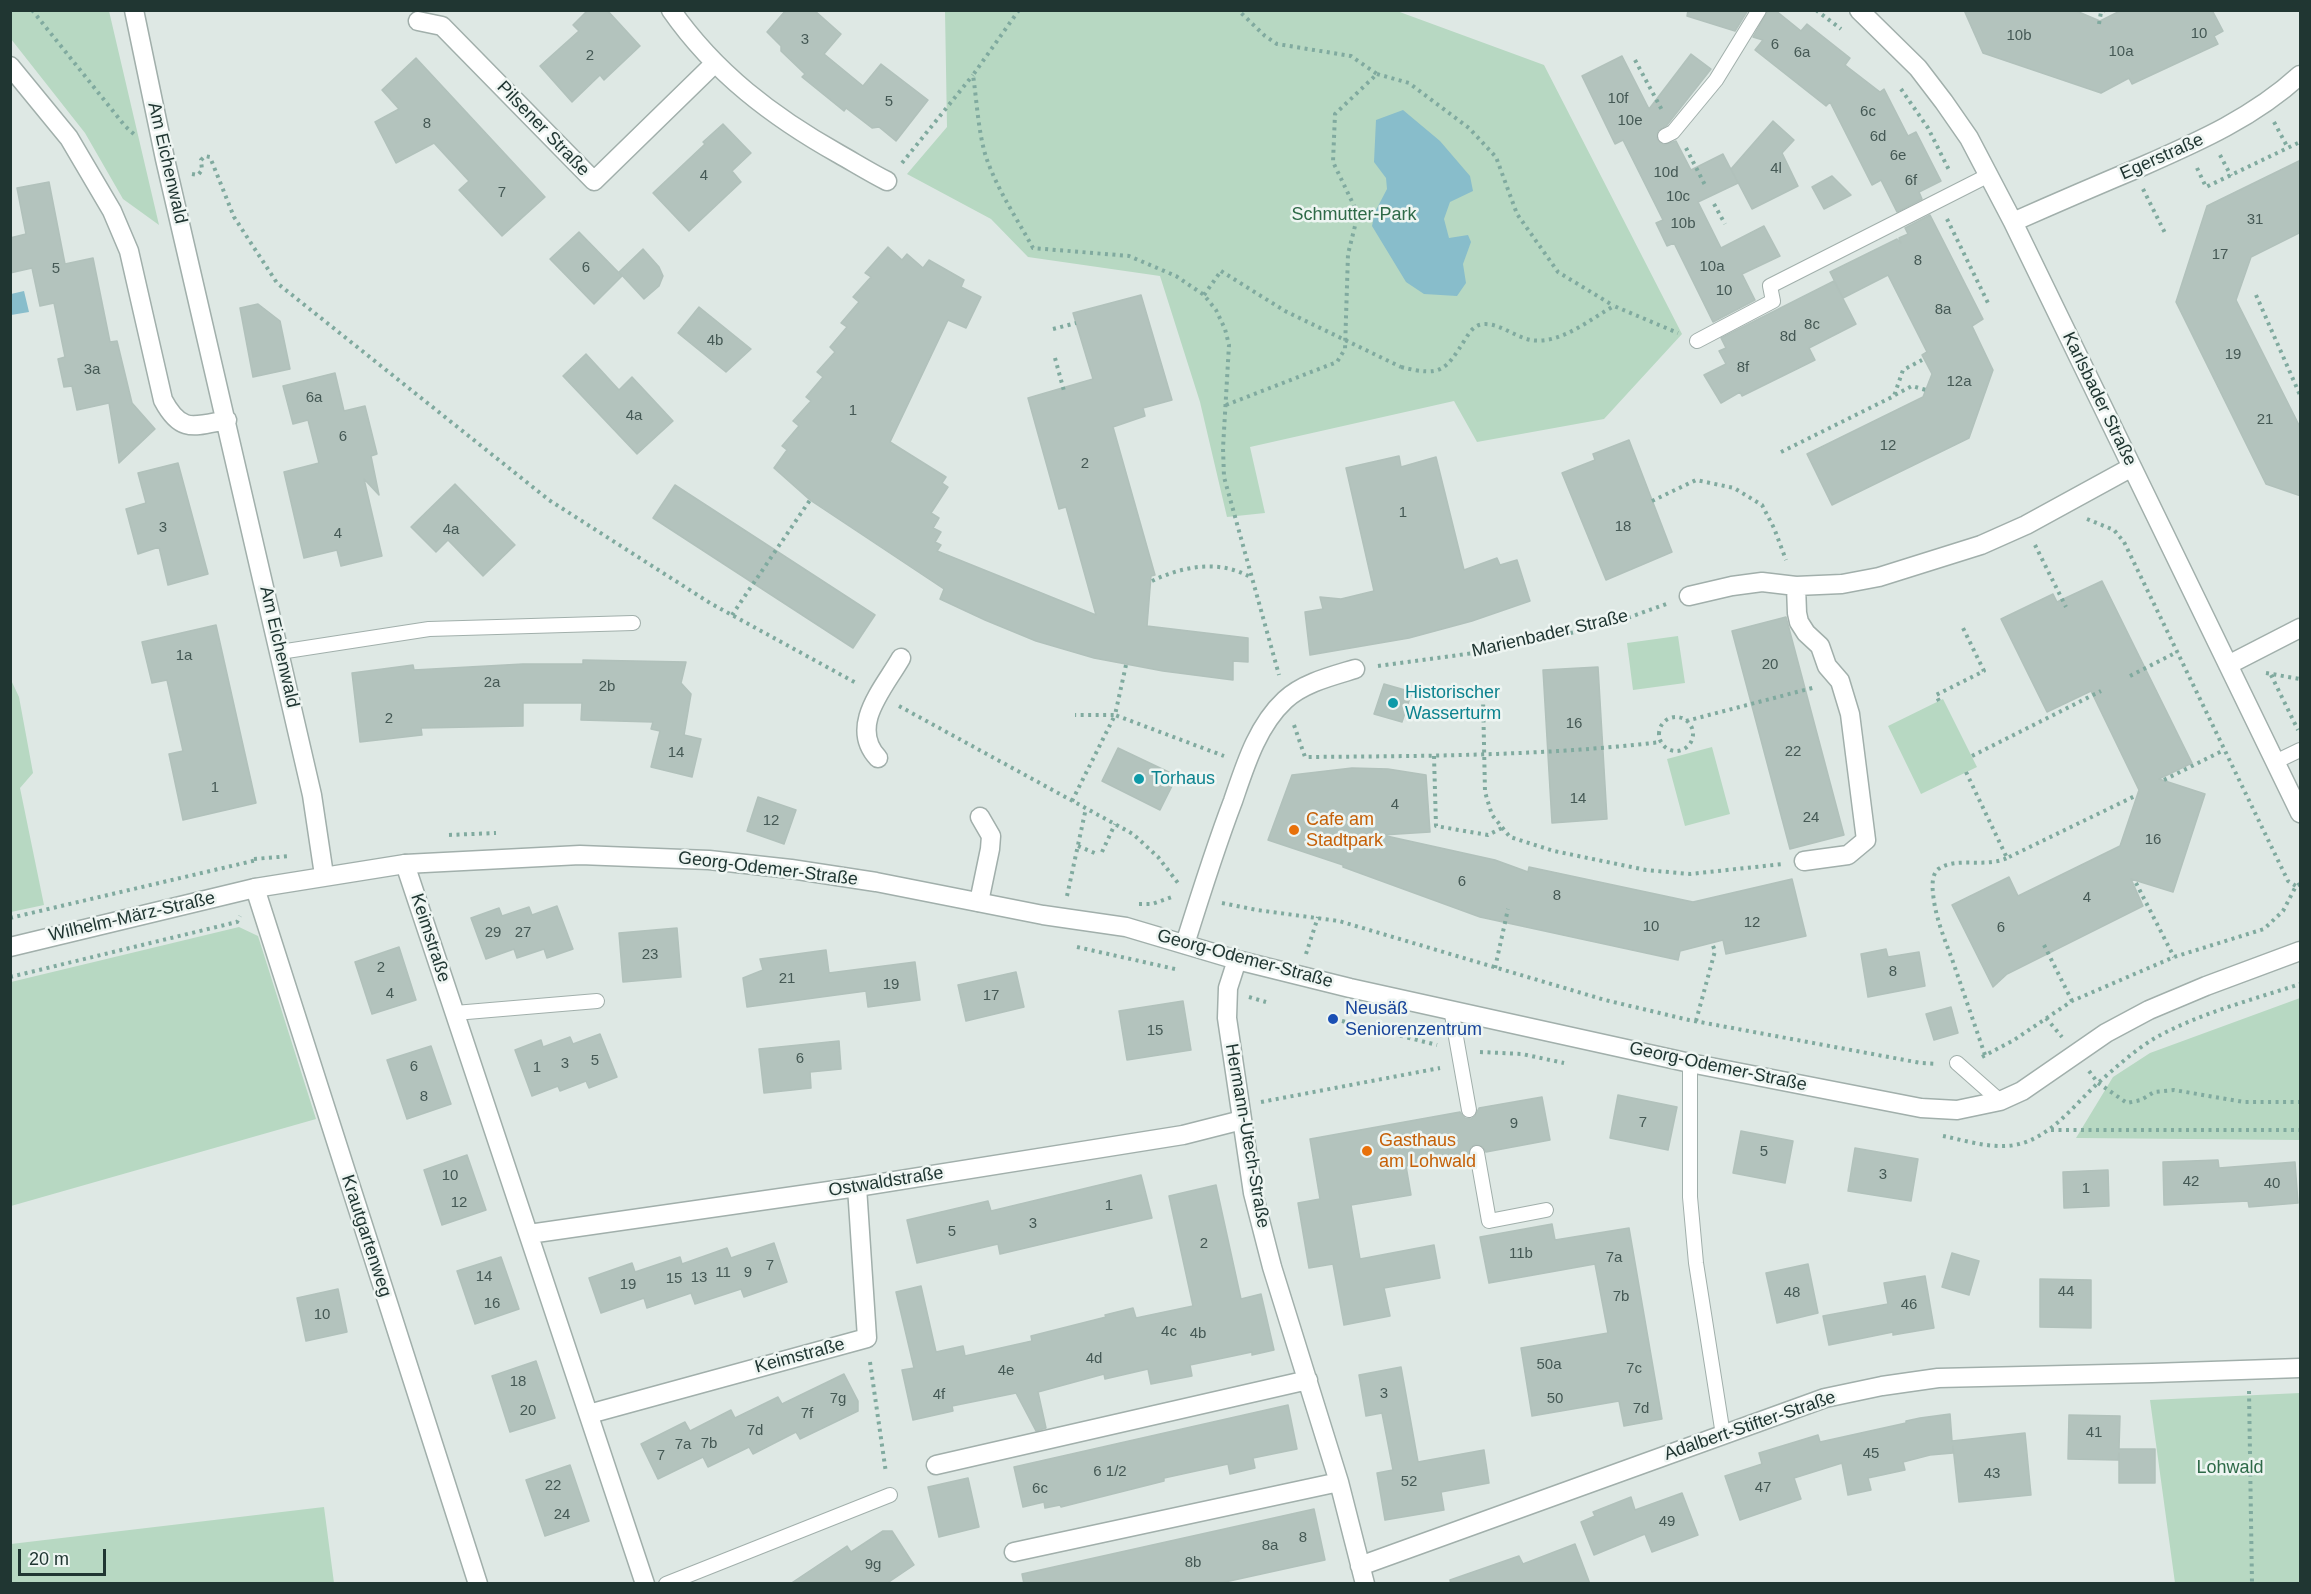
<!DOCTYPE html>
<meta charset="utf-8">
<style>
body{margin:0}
#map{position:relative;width:2311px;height:1594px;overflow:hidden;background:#dee8e4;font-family:Helvetica,sans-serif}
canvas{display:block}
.frame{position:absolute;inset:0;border:12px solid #203632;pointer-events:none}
.scale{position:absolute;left:18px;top:1549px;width:88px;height:27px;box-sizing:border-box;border:3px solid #203632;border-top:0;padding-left:8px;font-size:18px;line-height:21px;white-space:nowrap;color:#203632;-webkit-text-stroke:4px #eef5f2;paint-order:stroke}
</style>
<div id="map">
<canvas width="2311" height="1594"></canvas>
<div class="frame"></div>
<div class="scale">20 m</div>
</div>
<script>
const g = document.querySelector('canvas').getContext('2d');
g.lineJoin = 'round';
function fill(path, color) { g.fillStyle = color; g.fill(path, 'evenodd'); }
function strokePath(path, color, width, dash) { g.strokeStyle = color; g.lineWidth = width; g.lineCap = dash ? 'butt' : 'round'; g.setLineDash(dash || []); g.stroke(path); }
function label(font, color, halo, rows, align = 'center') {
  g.font = font + ' Helvetica,sans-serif'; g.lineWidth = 5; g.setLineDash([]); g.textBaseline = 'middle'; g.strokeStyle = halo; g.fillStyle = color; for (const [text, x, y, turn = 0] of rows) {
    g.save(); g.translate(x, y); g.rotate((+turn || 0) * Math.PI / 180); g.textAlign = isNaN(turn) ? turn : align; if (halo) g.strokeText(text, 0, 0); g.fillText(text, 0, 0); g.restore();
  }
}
fill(new Path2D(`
 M11 10 109 11 159 225 123 199 85 133 11 39Z
 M945 11H1397L1544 65 1682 334 1604 419 1477 442 1454 401 1250 447 1265 513 1227 517 1200 402 1160 276 1028 257 991 219 907 174 947 127Z
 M1678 636 1685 683 1633 690 1627 643Z
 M11 680 19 697 33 773 20 788 44 905 11 912Z
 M1943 699 1977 767 1921 794 1888 726Z
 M1712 747 1730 814 1685 826 1667 759Z
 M239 927 258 936 316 1119 11 1206V982Z
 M2300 998V1140L2076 1138 2113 1077 2150 1053Z
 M2300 1393V1583H2175L2150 1400Z
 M324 1507 334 1583H11V1544Z`), '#b7d8c2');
fill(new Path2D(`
 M1403 110 1440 141 1470 176 1473 191 1450 202 1444 219 1449 238 1468 235 1471 242 1463 264 1466 283 1457 296 1424 294 1406 282 1372 226 1375 212 1387 189 1386 178 1374 162 1376 120Z
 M24 291 29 312 11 315V294Z`), '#88bdcb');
const building = new Path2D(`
 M588 10H607L640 46 604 80 600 75 572 102 540 66 579 31 573 25Z
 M786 10H814L841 34 824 54 863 86 881 64 928 100 896 141 879 127 872 128 846 108 844 111 802 77 805 74 781 51V46L767 32Z
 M1688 10H1748L1735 31 1687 16Z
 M1768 10H1775L1801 31 1807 24 1850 58 1845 65 1880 92 1884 89 1908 136 1916 132 1941 181 1919 192 1922 199 1897 212 1881 180 1872 185 1830 102 1826 106 1755 50 1763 40 1753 37Z
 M1964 10H2074L2100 21 2122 10H2212L2223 31 2214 36 2218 44 2132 84 2129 78 2101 93 1983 53Z
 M1691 54 1711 69 1667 125 1658 131 1657 139 1664 145 1676 141 1691 170 1723 154 1738 183 1698 202 1721 248 1764 226 1780 256 1742 274 1755 300 1713 322 1674 243 1667 246 1656 223 1663 220 1623 140 1615 144 1582 76 1622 56 1649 109Z
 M416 58 545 197 502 236 459 190 469 181 434 143 396 163 375 122 399 109 382 90Z
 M1773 121 1794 140 1782 153 1798 186 1752 209 1731 169Z
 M723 124 751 153 732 171 741 182 689 231 653 193 705 144 703 142Z
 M2301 160V232L2251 257 2236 300 2301 429V496L2266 484 2176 302 2207 206Z
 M1832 176 1851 195 1824 209 1812 187Z
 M49 182 65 264 93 258 110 342 117 341 132 403 155 429 119 463 109 403 77 410 72 386 64 387 58 359 65 357 54 303 40 306 32 268 10 273V238L26 234 17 188Z
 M1930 215 1983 319 1972 326 1993 370 1969 438 1832 505 1807 454 1923 397 1932 374 1922 355 1927 352 1888 275 1843 298 1830 272 1897 239 1901 243 1899 238 1908 234 1905 228Z
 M579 232 622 276 594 304 550 259Z
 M888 247 902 260 907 254 923 268 929 260 964 280 961 287 981 297 966 328 948 320 890 442 946 477 942 483 948 487 931 513 939 518 933 528 941 532 935 542 941 545 937 551 1096 615 1066 507 1059 509 1028 398 1093 379 1073 313 1141 295 1172 400 1143 408 1145 416 1113 427 1155 575 1151 576 1147 626 1248 638V662L1233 661V680L1163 671 1094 658 1036 641 985 620 940 599 944 589 810 500 774 468 787 450 782 446 799 426 793 421 811 401 806 397 823 377 817 372 835 352 830 347 847 327 841 323 859 302 853 297 871 277 865 273Z
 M643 249 659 267 663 276 659 286 644 299 619 272Z
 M1834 281 1856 324 1809 348 1815 360 1742 396 1740 392 1721 403 1704 375 1726 364 1719 351 1726 348 1721 338Z
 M258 304 280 321 290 369 253 377 240 308Z
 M699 307 751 349 726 372 678 333Z
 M586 354 619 390 632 377 673 421 637 454 563 376Z
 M335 373 344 411 365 406 377 454 371 456 379 495 364 479 382 556 341 566 337 550 304 558 284 472 319 463 308 420 293 424 283 386Z
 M1629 440 1672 552 1606 580 1562 473 1595 460 1593 454Z
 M1399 456 1401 467 1436 457 1464 570 1497 558 1500 565 1517 560 1530 601 1472 621 1409 638 1310 655 1305 612 1323 609 1320 597 1341 599 1374 591 1346 468Z
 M178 463 208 574 168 585 159 547 138 554 126 509 146 503 138 473Z
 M455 484 515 545 483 576 448 540 436 552 411 527Z
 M675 485 875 615 853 648 653 518Z
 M2102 581 2192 763 2159 779 2205 794 2173 892 2131 879 2143 906 2007 974 1993 987 1952 905 2009 877 2018 896 2120 846 2139 790 2091 691 2047 712 2001 619 2053 594 2057 602Z
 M1786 617 1844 835 1790 849 1732 631Z
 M216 625 256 803 183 820 169 754 183 751 167 680 152 683 142 642Z
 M583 660 686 662 681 683 691 694 684 735 701 739 692 777 651 767 660 731 651 729 653 722 581 720 582 703H523V726L421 728 422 735 360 742 352 673 413 665 414 670 523 664H583Z
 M1598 667 1607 819 1552 823 1543 670Z
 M1384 684 1412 692 1402 722 1374 714Z
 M1118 748 1177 776 1160 810 1102 781Z
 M1352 768 1388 769 1426 775 1430 832 1382 835 1495 860 1528 872 1529 867 1693 902 1792 879 1806 936 1726 954 1723 940 1680 951 1678 960 1480 917 1343 867V865L1268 840 1292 775Z
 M758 797 796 810 784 844 747 831Z
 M557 906 573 949 547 958 544 949 517 958 514 949 486 959 471 918 499 908 502 916 529 907 532 915Z
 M677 928 681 977 623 982 619 933Z
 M399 947 416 1000 372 1014 355 962Z
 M1886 949 1888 957 1919 952 1925 986 1868 997 1861 954Z
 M826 950 829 973 915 962 920 1000 868 1007 866 991 747 1007 743 978 763 970 760 959Z
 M1016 972 1024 1007 966 1021 958 985Z
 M1183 1001 1191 1050 1127 1060 1119 1011Z
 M1951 1007 1958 1033 1934 1040 1926 1014Z
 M600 1034 617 1077 589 1088 586 1081 560 1091 558 1086 532 1096 515 1050 541 1040 543 1047 570 1037 573 1044Z
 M839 1041 841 1069 810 1072 811 1088 764 1093 759 1049Z
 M431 1046 451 1104 407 1119 387 1060Z
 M1618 1095 1677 1107 1668 1150 1610 1138Z
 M1542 1097 1550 1140 1486 1152 1483 1147 1476 1144 1471 1147 1468 1155 1406 1166 1411 1195 1351 1205 1360 1259 1434 1245 1440 1278 1384 1288 1390 1316 1344 1325 1333 1264 1309 1268 1298 1203 1320 1199 1310 1139 1460 1112 1465 1118 1471 1119 1475 1116 1479 1108Z
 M1741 1131 1793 1141 1785 1183 1733 1173Z
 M1855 1148 1918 1159 1911 1201 1848 1191Z
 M467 1155 486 1210 442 1225 424 1170Z
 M2218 1160 2219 1168 2295 1162 2298 1203 2249 1207 2248 1201 2164 1205 2163 1162Z
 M2108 1170 2109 1206 2064 1208 2063 1172Z
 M1141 1175 1152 1218 1000 1254 998 1244 917 1263 907 1220 988 1201 991 1211Z
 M1216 1185 1241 1299 1261 1294 1274 1350 1252 1355V1352L1190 1365 1192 1376 1151 1384 1148 1369 1105 1379 1104 1374 1038 1392 1046 1428 1036 1431 1016 1393 952 1406 953 1411 913 1420 902 1370 914 1368 896 1292 921 1286 936 1352 963 1346 965 1356 1032 1341 1031 1336 1106 1317 1105 1315 1133 1308 1136 1318 1193 1306 1169 1196Z
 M1552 1224 1555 1240 1629 1228 1662 1419 1624 1426 1619 1401 1532 1416 1521 1348 1608 1333 1595 1264 1489 1283 1480 1237Z
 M774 1243 787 1282 744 1297 741 1289 695 1304 691 1293 647 1308 644 1298 601 1313 589 1278 632 1263 635 1272 680 1257 682 1264 727 1248 731 1258Z
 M1952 1253 1979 1261 1969 1295 1942 1287Z
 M501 1257 519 1309 475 1324 457 1271Z
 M1808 1264 1818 1313 1777 1323 1766 1273Z
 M1925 1276 1934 1328 1893 1335V1332L1829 1345 1823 1316 1888 1304 1884 1283Z
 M2040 1279 2091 1280V1328L2040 1327Z
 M338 1289 347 1332 306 1341 297 1298Z
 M536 1361 555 1418 510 1432 492 1376Z
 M1401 1367 1418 1462 1484 1450 1489 1483 1441 1492 1444 1510 1385 1520 1377 1473 1393 1470 1382 1413 1366 1416 1359 1375Z
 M844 1374 858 1401V1411L800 1439 796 1432 753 1454 749 1447 708 1467 703 1457 658 1479 641 1444 685 1422 690 1431 731 1410 735 1418 778 1397 782 1404Z
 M1288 1405 1297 1449 1253 1458 1255 1468 1230 1474 1228 1464 1164 1478V1481L1061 1507 1060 1505 1045 1508 1044 1502 1023 1507 1014 1467Z
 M1950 1414 1952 1441 2025 1433 2031 1495 1959 1502 1953 1446V1453L1930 1455 1903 1462 1905 1470 1868 1478 1871 1490 1848 1495 1842 1463 1794 1478 1801 1499 1740 1520 1725 1476 1762 1464 1759 1453 1818 1435 1820 1442 1906 1423V1421L1920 1418Z
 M2069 1415 2120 1416 2119 1449H2155V1483H2119V1453L2118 1460 2068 1459Z
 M570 1465 589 1521 545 1536 526 1480Z
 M968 1478 979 1527 939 1537 928 1487Z
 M1682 1493 1698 1535 1652 1552 1645 1534 1594 1555 1581 1522 1595 1516 1593 1512 1631 1497 1635 1510Z
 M1314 1509 1325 1560 1216 1584H1024L1022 1574Z
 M883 1531H892L914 1565 886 1584H790L847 1546 851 1552Z
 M1575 1544 1590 1584H1451L1450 1580 1519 1556 1523 1564Z`);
fill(building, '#b3c3bd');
strokePath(building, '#b1c1bb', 1.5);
const service = new Path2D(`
 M1665 136 1673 132 1716 80 1759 10
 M1697 341 1773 301 1770 286 1989 175
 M280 652 429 629 633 623
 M2275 762 2300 750
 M1451 1009 1469 1110
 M455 1013 597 1001
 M1690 1063V1197L1696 1263 1723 1435
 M1957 1063 2000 1101
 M1477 1153 1489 1221 1546 1210
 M666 1584 890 1495`);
const minor = new Path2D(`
 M134 10 165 159 312 795 324 875
 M671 10C715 73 773 117 839 154 855 163 871 173 887 181
 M1859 10 1918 68 1944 102 1969 138 2013 222 2300 813
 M418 21 442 26 594 181 715 63
 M10 66 69 138 112 211 129 251 163 400C181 434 194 426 227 420
 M2013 222C2056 203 2100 184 2143 166 2200 141 2254 117 2300 75
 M1796 586 1797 613 1799 622 1806 633 1820 646 1827 666 1840 681 1850 714 1866 840 1848 855 1804 861
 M1689 596 1732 586 1762 582 1796 586 1842 584 1879 577 1981 545 2026 525 2132 467
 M2228 665 2300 628
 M878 758C848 726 884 688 901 658
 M405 864 645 1584
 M255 888 478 1584
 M979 902 990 849 991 836 980 817
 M1185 944C1200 896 1215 848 1233 801 1245 766 1257 726 1285 700 1303 683 1332 676 1355 669
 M1237 960 1228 988 1227 1018 1253 1193 1272 1267 1339 1482 1365 1584
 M529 1234 857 1187 1183 1135 1242 1120
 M589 1414 867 1338 857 1187
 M936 1465 1308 1380
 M1014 1552 1339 1482
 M1360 1566 1825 1398 1882 1386 1938 1378 2152 1373 2300 1368`);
const tertiary = new Path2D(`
 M10 947 255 888 405 864 580 855 709 860 791 869 876 882 1043 915 1126 927 1237 960 1350 988 1690 1063 1921 1108 1957 1110 2000 1101 2022 1091 2106 1033 2149 1010 2206 986 2300 951`);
strokePath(service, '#a1afab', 16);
strokePath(minor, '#a1afab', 21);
strokePath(tertiary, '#a1afab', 21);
strokePath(new Path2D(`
 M32 10 125 126 135 135
 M1019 10 973 75C977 102 978 131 986 157 997 189 1017 219 1033 248L1129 256 1176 276 1204 295 1216 310 1225 329 1229 345 1223 448 1224 477 1279 675
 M1816 10 1841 29
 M2099 24 2101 12 2105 10
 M1635 60 1663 112
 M1377 74 1409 83 1469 128 1496 157 1517 214 1558 272 1614 306
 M1901 89 1928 128 1949 170
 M2274 122 2288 148
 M1686 148 1706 187
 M2220 155 2231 176
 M902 163 973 75
 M2197 168 2206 187 2300 142
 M192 174 198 175 202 170 201 160 205 156 210 157 234 217 277 283 549 500 710 603 858 684
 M2143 189 2166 235
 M1714 204 1725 224
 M1947 219 1989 305
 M1204 295 1221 271
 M2256 295 2300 395
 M1053 329 1076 323
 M1055 358 1064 391
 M1401 367C1442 377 1445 371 1466 338 1469 333 1473 327 1479 325 1496 320 1514 337 1531 340 1560 345 1590 319 1614 306L1678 333
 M1895 395 1912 386 1926 390
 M1226 405 1337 362 1345 349 1348 254 1358 214 1333 162 1335 114 1377 74 1351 56 1277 44 1265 36 1238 10
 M1781 452 1894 396 1903 370 1922 360
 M1652 501 1696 480 1734 488 1762 505 1774 528 1786 560
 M2087 519 2114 530 2124 542 2288 881 2296 886
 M2035 545 2066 607
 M1152 581C1183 566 1220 559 1252 578
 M732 615 810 500
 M1126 665 1115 715 1224 756
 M1378 666 1481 652 1608 625 1669 603
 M2266 673 2300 679
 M2271 675 2298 730
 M2130 676 2177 652
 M1483 697 1485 792 1492 815 1510 837 1554 851 1646 870 1690 874 1783 864
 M1939 701 1936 695 1984 671 1962 626
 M899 706 1133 834 1158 857 1178 883
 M1659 734a17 17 0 1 1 34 0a17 17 0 1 1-34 0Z
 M1686 721 1816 687
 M1294 725 1305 757C1424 756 1543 756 1661 742
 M1434 756 1436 826 1488 835 1502 828
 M1972 756 2101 691
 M1966 772 2007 858 2137 795
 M2164 780 2224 750
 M1072 801 1115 715H1075
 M449 835 496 833
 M1078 846 1097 854
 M1102 852 1115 824
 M254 859 290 856
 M2136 883 2174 957
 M1067 896 1086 808
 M1222 903 1257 910 1339 921 1605 1000 1689 1020 1921 1063 1937 1064
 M1139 904H1152L1175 896
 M10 918 257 860
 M2044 945 2072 1001
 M1077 947 1175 969
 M1306 954 1318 917
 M1495 968 1508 909
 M10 977 237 922 240 916
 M1249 997 1266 1002
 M2046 1018 2062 1037
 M1342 1021 1437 1045
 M1696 1021 1715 951 1712 943
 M1480 1052 1522 1054 1564 1063
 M1985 1055C1974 1023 1963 991 1952 959 1944 938 1935 916 1933 893 1932 885 1932 872 1940 868 1958 857 1986 868 2007 858
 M1982 1057 2014 1040 2072 1001 2174 957 2264 929 2283 911 2296 886 2300 884
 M2089 1071 2098 1083 2127 1103 2141 1100 2154 1092 2174 1090 2244 1102H2300
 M1261 1102 1440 1068
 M2051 1130H2300
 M1943 1136C1963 1140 1985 1147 2006 1146 2046 1144 2071 1108 2098 1083 2115 1068 2135 1050 2155 1038 2200 1013 2252 1000 2300 984
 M870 1362 886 1473
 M2249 1391 2252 1584`), '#80aa9f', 4, [3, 4.5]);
strokePath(service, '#fff', 14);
strokePath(minor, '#fff', 18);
strokePath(tertiary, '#fff', 18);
strokePath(new Path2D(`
 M1221 271 1285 311 1401 367`), '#80aa9f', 4, [3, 4.5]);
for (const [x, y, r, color] of [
 [1393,703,6,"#0f9aa8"],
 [1139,779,6,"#0f9aa8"],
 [1294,830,6,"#e8710a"],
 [1333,1019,6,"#1a4fb4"],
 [1367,1151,6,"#e8710a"]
]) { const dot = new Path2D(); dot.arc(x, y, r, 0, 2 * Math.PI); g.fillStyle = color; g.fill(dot); strokePath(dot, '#eef5f2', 2); }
label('15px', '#455955', null, [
 ["10",2199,34],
 ["10b",2019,36],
 ["3",805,40],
 ["6",1775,45],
 ["10a",2121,52],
 ["6a",1802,53],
 ["2",590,56],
 ["10f",1618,99],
 ["5",889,102],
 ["6c",1868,112],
 ["10e",1630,121],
 ["8",427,124],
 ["6d",1878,137],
 ["6e",1898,156],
 ["4l",1776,169],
 ["10d",1666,173],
 ["4",704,176],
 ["6f",1911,181],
 ["7",502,193],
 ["10c",1678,197],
 ["31",2255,220],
 ["10b",1683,224],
 ["17",2220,255],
 ["8",1918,261],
 ["10a",1712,267],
 ["6",586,268],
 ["5",56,269],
 ["10",1724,291],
 ["8a",1943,310],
 ["8c",1812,325],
 ["8d",1788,337],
 ["4b",715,341],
 ["19",2233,355],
 ["8f",1743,368],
 ["3a",92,370],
 ["12a",1959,382],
 ["6a",314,398],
 ["1",853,411],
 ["4a",634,416],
 ["21",2265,420],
 ["6",343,437],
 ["12",1888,446],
 ["2",1085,464],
 ["1",1403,513],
 ["18",1623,527],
 ["3",163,528],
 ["4a",451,530],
 ["4",338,534],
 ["1a",184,656],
 ["20",1770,665],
 ["2a",492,683],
 ["2b",607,687],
 ["2",389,719],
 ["16",1574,724],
 ["22",1793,752],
 ["14",676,753],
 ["1",215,788],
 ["14",1578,799],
 ["4",1395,805],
 ["24",1811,818],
 ["12",771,821],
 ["16",2153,840],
 ["6",1462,882],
 ["8",1557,896],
 ["4",2087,898],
 ["12",1752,923],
 ["10",1651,927],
 ["6",2001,928],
 ["29",493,933],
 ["27",523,933],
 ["23",650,955],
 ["2",381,968],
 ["8",1893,972],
 ["21",787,979],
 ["19",891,985],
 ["4",390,994],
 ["17",991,996],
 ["15",1155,1031],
 ["6",800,1059],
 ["5",595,1061],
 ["3",565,1064],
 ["6",414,1067],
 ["1",537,1068],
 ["8",424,1097],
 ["7",1643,1123],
 ["9",1514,1124],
 ["5",1764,1152],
 ["3",1883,1175],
 ["10",450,1176],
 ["42",2191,1182],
 ["40",2272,1184],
 ["1",2086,1189],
 ["12",459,1203],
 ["1",1109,1206],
 ["3",1033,1224],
 ["5",952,1232],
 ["2",1204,1244],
 ["11b",1521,1254],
 ["7a",1614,1258],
 ["7",770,1266],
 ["11",723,1273],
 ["9",748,1273],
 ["14",484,1277],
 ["13",699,1278],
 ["15",674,1279],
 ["19",628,1285],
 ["44",2066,1292],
 ["48",1792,1293],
 ["7b",1621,1297],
 ["16",492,1304],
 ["46",1909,1305],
 ["10",322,1315],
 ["4c",1169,1332],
 ["4b",1198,1334],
 ["4d",1094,1359],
 ["50a",1549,1365],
 ["7c",1634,1369],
 ["4e",1006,1371],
 ["18",518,1382],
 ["3",1384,1394],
 ["4f",939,1395],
 ["7g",838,1399],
 ["50",1555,1399],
 ["7d",1641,1409],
 ["20",528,1411],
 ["7f",807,1414],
 ["7d",755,1431],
 ["41",2094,1433],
 ["7b",709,1444],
 ["7a",683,1445],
 ["45",1871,1454],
 ["7",661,1456],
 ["6 1/2",1110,1472],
 ["43",1992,1474],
 ["52",1409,1482],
 ["22",553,1486],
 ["47",1763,1488],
 ["6c",1040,1489],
 ["24",562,1515],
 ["49",1667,1522],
 ["8",1303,1538],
 ["8a",1270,1546],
 ["8b",1193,1563],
 ["9g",873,1565]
]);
label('18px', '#203632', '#eef5f2', [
 ["Pilsener Straße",543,129,46],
 ["Egerstraße",2162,157,-24],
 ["Am Eichenwald",167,163,77],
 ["Karlsbader Straße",2099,399,64],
 ["Marienbader Straße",1550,634,-13],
 ["Am Eichenwald",279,647,77],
 ["Georg-Odemer-Straße",768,869,7],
 ["Wilhelm-März-Straße",132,917,-13],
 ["Keimstraße",430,938,72],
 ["Georg-Odemer-Straße",1245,959,15],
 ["Georg-Odemer-Straße",1718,1067,12],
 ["Hermann-Utech-Straße",1247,1136,80],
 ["Ostwaldstraße",886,1182,-9],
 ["Krautgartenweg",366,1236,72],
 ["Keimstraße",800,1356,-15],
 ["Adalbert-Stifter-Straße",1750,1426,-19]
]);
label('18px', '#2e6a48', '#eef5f2', [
 ["Schmutter-Park",1354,215],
 ["Lohwald",2230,1468]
]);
label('18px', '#0d838f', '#eef5f2', [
 ["Historischer",1405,693],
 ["Wasserturm",1405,714],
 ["Torhaus",1151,779]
], 'left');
label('18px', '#c56008', '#eef5f2', [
 ["Cafe am",1306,820],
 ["Stadtpark",1306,841],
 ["Gasthaus",1379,1141],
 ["am Lohwald",1379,1162]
], 'left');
label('18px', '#164399', '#eef5f2', [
 ["Neusäß",1345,1009],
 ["Seniorenzentrum",1345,1030]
], 'left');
</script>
